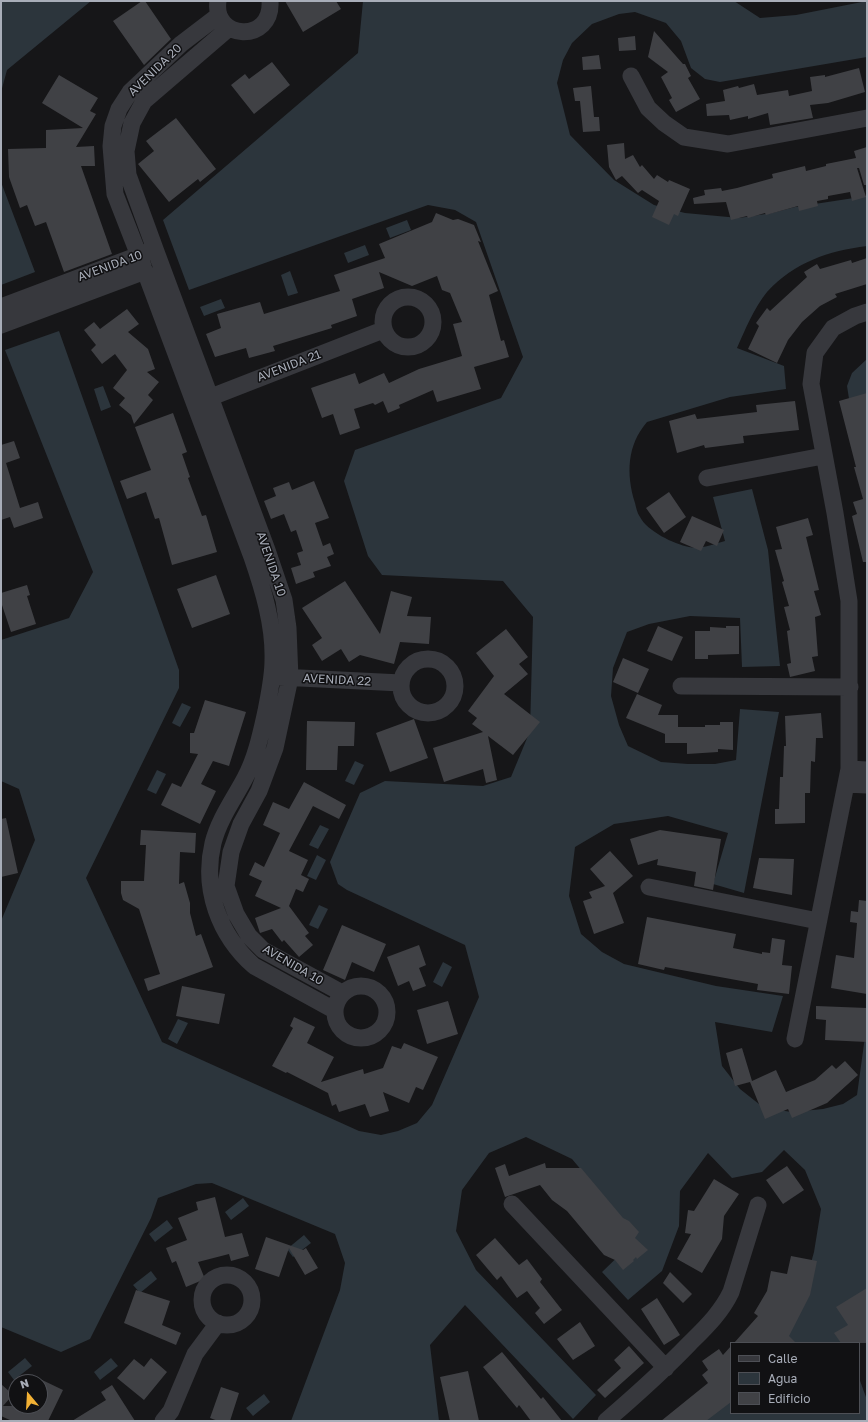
<!DOCTYPE html>
<style>
body{margin:0}
#map{position:relative;width:868px;height:1422px;overflow:hidden;background:#161618;font-family:"Golos Text",sans-serif}
canvas{display:block}
.frame{position:absolute;inset:0;border:2px solid #a8adb8;pointer-events:none}
.legend{position:absolute;left:730px;top:1342px;width:130px;height:72px;box-sizing:border-box;background:#111113;border:1px solid #4d4f55;margin:0;padding:5px 7px;list-style:none;font-size:12px;color:#a8adb8}
.legend li{display:flex;align-items:center;gap:8px;height:20px}
.legend b{width:20px;border:1px solid #4d4f55}
.north{position:absolute;left:8px;top:1374px;width:40px;height:40px;box-sizing:border-box;background:#111113;border:1px solid #4d4f55;border-radius:50%;rotate:342deg;font-size:11px;font-weight:700;line-height:16px;text-align:center;color:#a8adb8}
.north::after{content:'';display:block;margin:auto;width:14px;height:18px;background:#f2b134;clip-path:polygon(50% 0,100% 100%,50% 72%,0 100%)}
</style>
<div id="map">
<canvas width="868" height="1422"></canvas>
<div class="frame"></div>
<ul class="legend">
<li><b style="height:5px;background:#37383d"></b>Calle</li>
<li><b style="height:11px;background:#2c353c"></b>Agua</li>
<li><b style="height:11px;background:#404145"></b>Edificio</li>
</ul>
<div class="north">N</div>
</div>
<script>
const g = document.querySelector('canvas').getContext('2d');
g.lineJoin = 'round';
function fill(path, color) { g.fillStyle = color; g.fill(path, 'evenodd'); }
function strokePath(path, color, width, dash) { g.strokeStyle = color; g.lineWidth = width; g.lineCap = dash ? 'butt' : 'round'; g.setLineDash(dash || []); g.stroke(path); }
function label(font, color, halo, rows, align = 'center') {
  g.font = font + ' "Golos Text",sans-serif'; g.lineWidth = 3; g.setLineDash([]); g.textBaseline = 'middle'; g.strokeStyle = halo; g.fillStyle = color; for (const [text, x, y, turn = 0] of rows) {
    g.save(); g.translate(x, y); g.rotate((+turn || 0) * Math.PI / 180); g.textAlign = isNaN(turn) ? turn : align; if (halo) g.strokeText(text, 0, 0); g.fillText(text, 0, 0); g.restore();
  }
}
fill(new Path2D(`
 M1 1H91L7 70 1 92Z
 M363 1H734L760 18 796 15 867 1V57L720 82 705 79 691 68 681 41 666 23 635 12 619 14 592 24 572 43 563 60 557 83 570 135 614 180 654 205 685 213 739 218 772 213 795 207 867 196V246C828 251 795 262 767 292 754 308 745 330 737 348L784 366 786 389 730 397 647 422C627 445 626 474 635 503 636 507 637 513 640 517 647 531 674 544 689 547 700 550 714 544 725 541L713 497 752 489 768 550 780 666 742 667 740 618 690 616 649 624 627 632 613 668 611 696 619 725 628 746 661 762 688 764H715L736 760 740 709 779 712 744 893 713 884 728 833 668 816 614 824 575 847 569 896 581 934 602 952 624 964 716 986 783 996 772 1032 715 1022 722 1066 740 1089 764 1108 792 1112 823 1109 843 1104 857 1095 867 1022V1308L846 1343H777L799 1306 814 1252 821 1209 805 1170 784 1150 762 1172 732 1178 708 1153 680 1191 679 1226 662 1271 628 1300 602 1272 633 1242 604 1197 572 1159 526 1137 489 1153 462 1190 456 1231 476 1270 596 1395 573 1419 465 1305 430 1345 439 1421H291L340 1290 345 1263 335 1234 212 1183 196 1184 158 1198 151 1218 90 1339 61 1352 1 1327V921L35 840 19 789 1 781V640L69 618 93 572 5 350 59 331 179 670V688L86 878 162 1042 359 1131 381 1135 398 1131 417 1123 432 1105 479 997 465 945 347 890 338 884 330 862 360 793 385 781 483 786 511 777 530 731 533 617 503 581 382 575 368 556 344 481 355 450 501 398 523 357 476 222 455 210 428 205 189 290 163 220 358 53Z
 M1 182 35 272 1 285Z
 M407 220 411 230 390 238 386 228Z
 M365 245 369 255 348 263 344 253Z
 M290 271 298 293 288 296 281 275Z
 M221 299 225 308 204 316 200 307Z
 M867 359V405H850L847 386 852 373Z
 M103 386 111 407 101 411 94 389Z
 M182 703 191 707 180 727 172 723Z
 M355 761 364 765 354 785 345 781Z
 M157 770 166 774 156 794 147 790Z
 M320 825 329 829 318 849 309 845Z
 M317 855 326 860 316 880 307 876Z
 M319 905 328 909 318 929 309 925Z
 M443 962 452 967 442 987 433 982Z
 M178 1019 188 1023 177 1044 168 1039Z
 M243 1198 249 1206 231 1220 225 1212Z
 M167 1220 173 1228 155 1242 149 1234Z
 M304 1235 311 1243 293 1257 287 1249Z
 M151 1271 157 1279 140 1293 133 1285Z
 M25 1358 32 1366 14 1380 8 1372Z
 M111 1358 118 1366 100 1380 94 1372Z
 M859 1378 867 1400V1421H704L731 1395V1413H859Z
 M264 1394 270 1402 253 1416 246 1408Z`), '#2c353c');
fill(new Path2D(`
 M142 1H145L171 39 144 65 113 21Z
 M285 1H336L341 9 303 32Z
 M654 31 683 64H685L691 76 688 78 700 99 676 112 669 100 672 98 661 77 668 72 648 57Z
 M635 36 636 50 619 51 618 38Z
 M599 55 601 69 583 70 582 57Z
 M272 62 290 85 254 114 231 85 245 74 249 79Z
 M859 68 865 92 828 103 810 105 813 118 770 125 768 113 748 119V116L730 120 729 115 707 116 706 104 725 101 723 90 738 86 739 88 754 84 757 95 788 90 789 96 812 91 810 77 825 75V77Z
 M59 75 98 98 90 111 96 114 76 147 94 146 95 166H81L112 254 64 272 46 222 35 226 27 205 20 208 9 177 8 149 46 148V130L83 128 42 103Z
 M591 86 594 117H599L600 131 583 132 580 101H575L573 88Z
 M176 118 216 169 200 182 198 179 169 202 138 164 154 151 146 141Z
 M624 143 625 159 633 155 640 167 642 165 654 179 657 175 668 182 669 180 690 189 678 216 674 214 669 225 652 217 659 201 642 190 638 193 622 176 616 180 609 167 607 145Z
 M867 147V185H864L859 168H857L866 197 852 201 850 192 828 196V199L817 201 818 206 799 211 798 206 766 215 765 213 748 218 747 216 731 220 726 202 694 204 693 198 705 195 704 190 721 188 722 191 737 188 773 178 772 174 805 166 806 171 826 166V164L856 158 854 151Z
 M436 213 453 220 458 219 474 225 481 242 478 241 498 291 489 295 501 341 504 340 509 357 474 367 481 389 437 402 433 390 399 405 400 408 388 413 383 401 375 405 373 403 354 409 360 428 340 435 333 414 322 418 311 388 355 373 359 384 384 373 389 383 419 369 462 356 453 324 462 322 450 293 442 290 437 276 412 286 379 272 384 288 352 299 357 316 331 325 332 328 273 346 275 351 249 358 246 348 215 357 206 334 221 328 217 314 260 302 264 314 340 291 334 275 385 258 379 244 432 222Z
 M867 258V284L835 294 837 297 820 306 802 322 788 340 777 363 748 349 759 326 756 323 767 308 770 311 807 277 804 272 817 264 820 269 851 260 852 263Z
 M127 309 139 324 128 332 148 349 155 369 147 372 159 382 148 395 153 400 134 424 131 415 119 405 125 398 113 388 127 370 115 354 102 364 91 350 96 345 84 330 94 322 100 329Z
 M867 393V562H863L852 516 857 514 853 502 863 499 854 467H856L839 401Z
 M795 401 799 430 743 436 744 443 705 448 704 445 677 453 669 421 695 414 697 419 757 412 756 405Z
 M173 413 187 452 182 454 190 477 188 478 202 516 206 515 217 552 172 565 159 518 155 519 146 492 127 499 120 481 151 470 135 427Z
 M14 441 20 458 6 463 20 508 38 502 43 518 14 528 10 517 1 520V445Z
 M314 481 329 518 315 523 323 546 330 543 334 554 327 557 331 566 313 572 315 577 296 584 291 568 301 565 297 553 303 551 296 530 291 532 284 514 271 519 264 501 276 496 273 488 289 482 292 490Z
 M669 492 686 517 664 533 646 508Z
 M692 516 724 530 717 546 706 541 701 551 680 542Z
 M808 518 813 535 806 537 819 590 814 591 821 615 815 617 818 656 812 657 815 671 790 677 787 664 791 663 787 631 790 630 784 607 789 606 782 582 784 581 775 550 782 549 776 527Z
 M216 575 230 614 192 628 177 589Z
 M345 581 380 634 391 591 412 597 407 616 431 617 429 644 400 642 394 664 360 655 349 662 341 649 322 661 312 645 322 638 302 608Z
 M27 585 30 595 27 596 36 624 11 632 1 602V593Z
 M658 626 683 637 672 661 647 651Z
 M726 626H739V654L708 655V659H695V631H710V627L726 628Z
 M506 629 528 657 519 664 528 674 504 694 540 722 513 755 488 736 497 780 486 783 483 769 444 782 433 748 483 732 472 724 477 718 468 711 494 676 476 653Z
 M623 658 649 669 638 693 613 682Z
 M637 694 662 705 658 715H678V727H705V725H720V722H733V750L718 749V752L687 754V743H665V734L626 718Z
 M205 700 246 712 229 766 213 761 201 784 216 791 200 824 161 805 172 783 181 787 198 754 190 753V733H194Z
 M821 713 823 738H816L815 762 811 761 810 793H805V823L775 824V809H779L780 777H783L784 746H786L785 716Z
 M414 719 428 758 390 772 376 733Z
 M307 721 355 722 354 746H338L337 770H306Z
 M304 782 346 805 339 819 313 806 289 851 308 860 301 875 309 879 303 892 296 889 289 906 309 933 305 936 313 945 299 957 284 940 282 942 272 929 260 933 255 918 281 908 255 896 262 881 249 875 255 862 264 867 280 833 263 825 273 802 289 809Z
 M6 818 18 873 1 877V819Z
 M141 830 196 833 195 853 180 852 179 884 184 882 190 903V913L196 936 201 934 213 967 148 991 144 979 160 974 139 909 123 900 121 893V881H144L146 845H140Z
 M660 830 721 839 713 890 694 886 696 872 657 865 658 859 638 865 630 839Z
 M610 851 633 876 613 893 624 923 594 934 583 901 592 898 589 892 605 886 590 869Z
 M759 858 794 859 792 895 753 888Z
 M859 900 867 901V994L831 988 836 955 854 958 857 923 850 922 851 911 858 912Z
 M647 917 736 934 733 948 762 954V952L770 953 772 938 785 940 782 965 792 966 789 994 757 990 758 984 665 967 664 970 638 964Z
 M342 925 386 944 374 972 352 962 345 980 323 970Z
 M419 945 426 965 419 968 426 986 413 991 409 981 398 986 387 957Z
 M182 986 225 994 219 1024 176 1016Z
 M448 1001 458 1034 427 1044 417 1010Z
 M816 1006 867 1008V1042L825 1040 826 1020 816 1019Z
 M294 1017 315 1027 307 1043 334 1057 321 1082 363 1069 364 1074 383 1068 392 1046 401 1049 404 1043 438 1057 423 1090 416 1087 409 1103 383 1092 389 1111 370 1117 365 1104 339 1112 336 1104 332 1106 328 1093 287 1072 286 1073 272 1066 293 1028 290 1026Z
 M742 1048 752 1081 776 1070 786 1092 815 1080 832 1065 836 1069 845 1061 858 1075 827 1103 792 1118 788 1109 765 1119 750 1082 735 1086 726 1053Z
 M545 1163 546 1168H581L623 1218 629 1221 639 1232 635 1238 648 1250 637 1259 636 1257 633 1260 634 1261 623 1270 615 1260 604 1255 567 1211 552 1200 540 1185 505 1197 495 1168 505 1164 509 1176Z
 M787 1166 804 1190 783 1204 766 1180Z
 M714 1179 739 1194 724 1216 722 1239 702 1273 677 1259 691 1234 685 1233 688 1210 694 1211Z
 M215 1197 225 1237 242 1233 249 1256 231 1261 229 1254 198 1262 205 1279 186 1287 176 1261 172 1263 166 1248 187 1240 178 1218 198 1210 196 1202Z
 M266 1237 303 1250 306 1248 318 1268 305 1275 289 1248 279 1277 255 1269Z
 M495 1238 519 1265 527 1259 542 1279 540 1282 562 1310 544 1324 535 1313 540 1308 527 1291 517 1298 501 1276 497 1280 476 1255Z
 M791 1256 817 1261 810 1295 789 1336 796 1343H734L758 1316 754 1313 767 1291 771 1271 787 1274Z
 M670 1272 692 1294 683 1303 663 1283Z
 M867 1288V1343H841L834 1333 848 1325 836 1307Z
 M136 1290 170 1301 162 1325 181 1333 176 1345 124 1323Z
 M657 1298 680 1335 664 1345 641 1309Z
 M580 1322 595 1346 573 1360 557 1339Z
 M629 1346 644 1363 605 1398 597 1390 621 1368 614 1360Z
 M731 1346V1402L706 1421H661L708 1383 702 1375 708 1370 702 1361 719 1349 723 1355Z
 M502 1352 541 1399 543 1397 562 1421H531L519 1405 517 1408 483 1367Z
 M151 1358 167 1372 144 1400 117 1378 134 1359 144 1367Z
 M468 1371 479 1421H450L440 1377Z
 M40 1379 63 1390 48 1421H12L1 1416V1384L11 1393V1397L3 1406H40Z
 M112 1385 135 1421H72L106 1400 101 1392Z
 M221 1387 239 1393 230 1421H218L210 1418Z`), '#404145');
strokePath(new Path2D(`
 M218 1C212 40 273 44 270 1
 M631 76 648 108 664 123 684 137 728 144 867 118
 M155 249 128 175 126 151 132 123 144 101 229 28
 M143 266 115 194 111 146 113 126 119 109 130 92 181 44 219 15
 M383 322a25 25 0 1 1 50 0a25 25 0 1 1-50 0Z
 M1 307 155 249 267 550 284 600 288 628 290 678 275 748 259 791 241 824 231 852 226 886 236 914 249 936 263 950 342 993
 M1 325 145 271 252 557C263 589 274 625 273 660 273 677 269 695 266 711 261 733 256 758 245 778 234 799 219 819 213 843 202 889 219 935 254 966L334 1010
 M201 401 383 330
 M707 478 823 456
 M401 686a27 27 0 1 1 54 0a27 27 0 1 1-54 0Z
 M280 677 401 683
 M681 686 850 687
 M849 769 867 770
 M846 784 867 785
 M649 887 818 921
 M335 1012a26 26 0 1 1 52 0a26 26 0 1 1-52 0Z
 M795 1039 849 769V601L835 513 811 384 815 353 833 328 855 316 867 312
 M512 1204 666 1368
 M202 1300a25 25 0 1 1 50 0a25 25 0 1 1-50 0Z
 M163 1421 171 1411 195 1354 218 1323
 M606 1421C635 1396 663 1371 689 1344 705 1328 721 1313 731 1292L758 1205`), '#37383d', 17);
label('12px', '#a8adb8', '#111113', [
 ["AVENIDA 20",155,70,-44],
 ["AVENIDA 10",110,266,-20],
 ["AVENIDA 21",289,366,-21],
 ["AVENIDA 10",271,564,71],
 ["AVENIDA 22",337,680,3],
 ["AVENIDA 10",293,965,30]
]);
</script>
